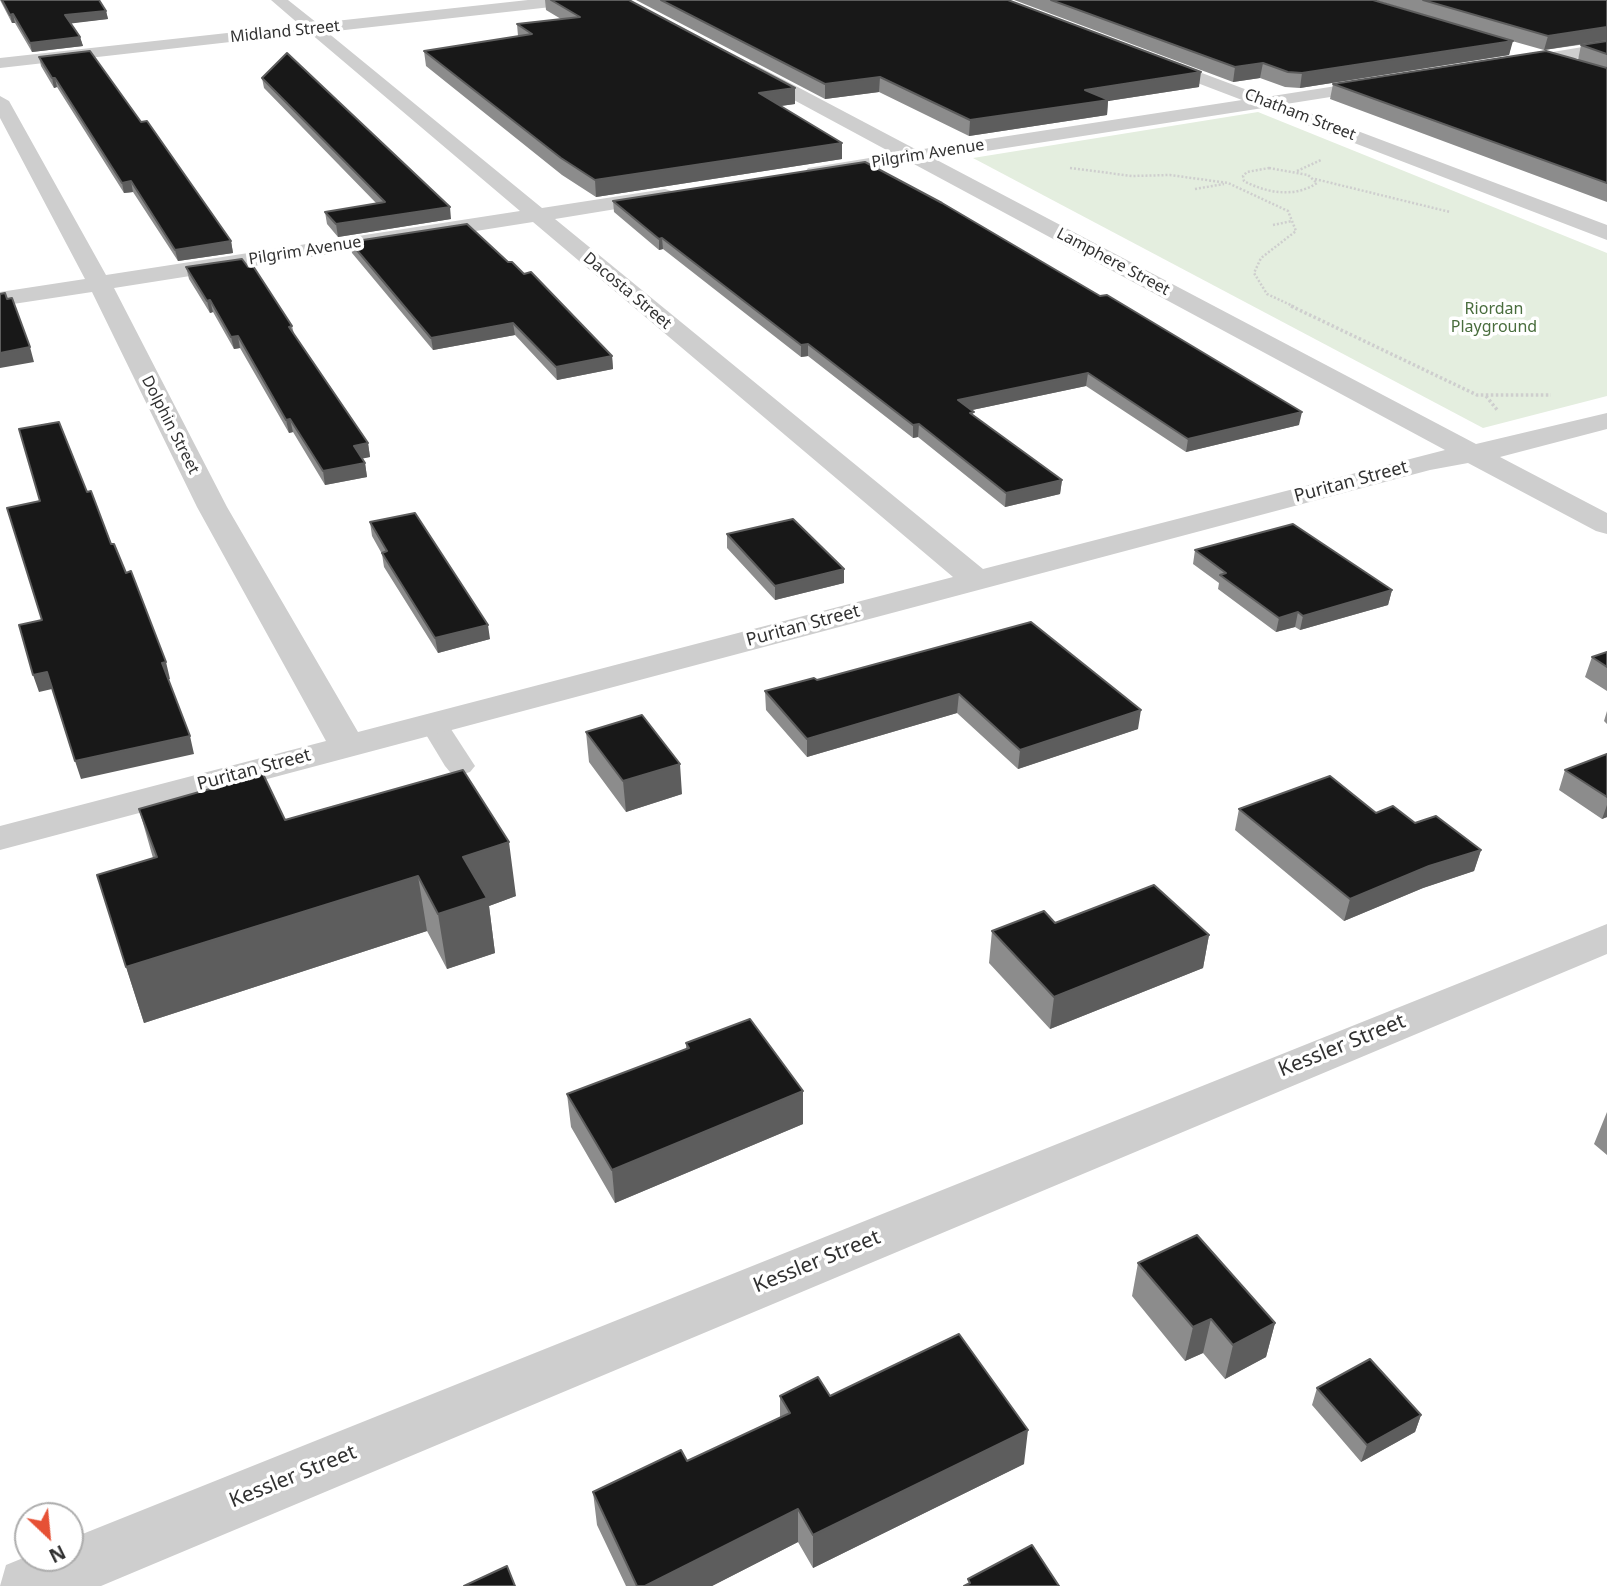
<!DOCTYPE html>
<style>
body{margin:0}
#map{position:relative;width:1607px;height:1586px;overflow:hidden;background:#fff;font-family:"Noto Sans",sans-serif}
canvas{display:block}
.north{position:absolute;left:14px;top:1502px;width:70px;height:70px;box-sizing:border-box;background:#fff;border:2px solid #adadad;border-radius:50%;rotate:154deg;font-size:19px;font-weight:700;line-height:28px;text-align:center;color:#313131}
.north::after{content:'';display:block;margin:auto;width:24px;height:32px;background:#e65135;clip-path:polygon(50% 0,100% 100%,50% 72%,0 100%)}
</style>
<div id="map">
<canvas width="1607" height="1586"></canvas>
<div class="north">N</div>
</div>
<script>
const g = document.querySelector('canvas').getContext('2d');
g.lineJoin = 'round';
function fill(path, color) { g.fillStyle = color; g.fill(path, 'evenodd'); }
function strokePath(path, color, width, dash) { g.strokeStyle = color; g.lineWidth = width; g.lineCap = dash ? 'butt' : 'round'; g.setLineDash(dash || []); g.stroke(path); }
function label(font, color, halo, rows, align = 'center') {
  g.font = font + ' "Noto Sans",sans-serif'; g.lineWidth = 7; g.setLineDash([]); g.textBaseline = 'middle'; g.strokeStyle = halo; g.fillStyle = color; for (const [text, x, y, turn = 0] of rows) {
    g.save(); g.translate(x, y); g.rotate((+turn || 0) * Math.PI / 180); g.textAlign = isNaN(turn) ? turn : align; if (halo) g.strokeText(text, 0, 0); g.fillText(text, 0, 0); g.restore();
  }
}
fill(new Path2D(`
 M1258 112 1607 253V396L1483 428 973 158Z`), '#e4eedf');
strokePath(new Path2D(`
 M1070 168 1132 176 1170 175 1228 183 1288 211 1296 231 1261 258 1254 273 1267 294 1295 307
 M1269 168 1308 175 1317 183C1295 198 1266 193 1244 181L1243 176 1247 172Z
 M1297 171 1321 160
 M1315 179 1450 212
 M1195 189 1224 184
 M1273 225 1292 221`), '#cecece', 2.5, [2, 2]);
strokePath(new Path2D(`
 M1291 306 1477 395H1551
 M1486 396 1498 411`), '#cecece', 3.5, [2.5, 2.5]);
fill(new Path2D(`
 M433 715 443 717 447 723 475 766 470 772 460 775 450 772 445 766 419 723 423 717Z`), '#cecece');
fill(new Path2D(`
 M271 0H288L317 23 528 0H577L569 5 327 32 542 208 665 189 672 191 675 195 672 199 665 201 555 219 983 569 1445 450 912 163 815 178 808 176 805 172 808 168 894 154 742 72 739 68 742 64H754L917 150 1242 100 1145 63 1143 59 1145 55 1151 54 1266 97 1381 79 1387 80 1390 84 1387 88 1381 89 1286 104 1607 225V240L1263 108 935 159 1476 444 1607 413V429L1500 457 1607 513V534L1596 531 1468 463 1430 470 0 850V826L326 741 197 507 92 292 0 306V292L85 279 0 118V96L9 101 106 275 520 211 310 33 0 68V58L300 25ZM533 222 953 577 358 732 227 507 114 288Z
 M1607 43V53L1510 69 1502 64 1510 59Z
 M1607 924V954L101 1586H0L6 1565 28 1556 70 1558V1539Z`), '#cecece');
fill(new Path2D(`
 M0 0H99L106 11 108 19 70 23 80 37 83 46 32 52 15 23H12Z
 M545 0H629L795 88V104L780 106 842 143V159L596 197 562 175 426 66 424 51 518 36 517 24 561 19 546 10Z
 M636 0H1008L1199 87 1108 101 1107 115 969 136 879 92 825 99Z
 M1014 0H1373L1492 35 1375 0H1607V41L1544 50 1512 41 1509 55 1300 88 1285 87 1260 78 1233 82Z
 M1607 41V202L1330 99 1333 84 1578 60 1581 45Z
 M39 57 141 122 231 241 233 253 178 261 133 192 124 193 57 87 54 88 41 66Z
 M262 78 451 219 338 237 327 224 325 212 377 204 264 88Z
 M613 201 1299 425 1186 452 1086 386 972 410 973 415 1062 480 1060 494 1005 507 918 437 913 438 808 356 801 357 663 249 659 250 614 212Z
 M350 242 508 262 612 356 613 369 557 380 515 335 433 350 352 253Z
 M186 267 292 326 294 334 368 443 370 457 362 458 365 463 367 477 325 485 293 432 289 433 240 348 234 349 213 312 210 313 189 279Z
 M370 522 490 639 438 653 384 567 382 554 372 536Z
 M727 534 844 583 775 600 727 548Z
 M1195 550 1392 590 1388 605 1300 630 1295 627 1276 632 1218 589 1219 583 1193 564Z
 M1031 622 1138 729 1018 769 957 713 807 757 766 710 765 691 817 680Z
 M1607 652V691L1585 677 1592 657Z
 M1607 711V724L1604 721Z
 M586 732 682 794 626 812 589 762Z
 M1607 754V817L1602 819 1559 790 1565 770Z
 M139 809 285 820 516 896 489 906 495 953 447 969 427 931 144 1023 97 875 153 858Z
 M1239 809 1376 813 1415 823 1481 850 1474 871 1423 888 1344 921 1235 830Z
 M1055 923 1209 935 1203 968 1050 1029 989 963 992 931Z
 M686 1043 803 1124 615 1203 571 1127 567 1094 686 1049Z
 M1607 1112V1155L1594 1144Z
 M1138 1263 1275 1323 1266 1357 1225 1379 1203 1353 1185 1361 1132 1296Z
 M1317 1388 1421 1415 1415 1432 1361 1462 1312 1405Z
 M780 1396H830L1024 1464 813 1568 798 1542 712 1586H626L597 1525 593 1492 687 1461 780 1418Z`), '#8c8c8c');
fill(new Path2D(`
 M106 11 108 19 67 24 65 15Z
 M13 14 15 23H12L10 15Z
 M1607 27V40L1544 50 1548 36Z
 M80 37 83 46 32 52 30 43Z
 M1513 41 1509 55 1300 88 1302 73Z
 M1263 63 1260 78 1233 82 1235 67Z
 M1201 72 1199 87 1108 101 1107 115 969 136 970 120 1085 90Z
 M880 77 879 92 825 99V84Z
 M52 78H55L57 87 54 88Z
 M795 88V104L759 109V93Z
 M842 143V159L596 197 595 180Z
 M131 181 133 192 124 193 122 183Z
 M450 207 451 219 338 237 336 224Z
 M662 238 663 249 659 250V239Z
 M231 241 233 253 178 261 175 250Z
 M210 300 213 312 210 313 207 301Z
 M513 323 515 335 433 350 431 338Z
 M238 336 240 348 234 349 231 337Z
 M808 344V356L801 357V345Z
 M30 347 34 362 0 368V353Z
 M612 356 613 369 557 380 556 367Z
 M1088 373 1086 386 958 413V400Z
 M1302 412 1299 425 1186 452 1188 439Z
 M290 419 293 432 289 433 286 420Z
 M919 424 918 437 913 438V425Z
 M368 443 370 457 356 460 354 446Z
 M365 463 367 477 325 485 323 471Z
 M1062 480 1060 494 1005 507 1006 493Z
 M844 569V583L775 600V586Z
 M1392 590 1388 605 1300 630 1303 616Z
 M1298 612 1295 627 1276 632 1279 618Z
 M488 625 490 639 438 653 435 638Z
 M166 662 170 679 166 680 162 663Z
 M47 672 52 689 39 692 33 675Z
 M959 694 957 713 807 757V739Z
 M1141 710 1138 729 1018 769 1020 750Z
 M190 736 194 754 81 779 75 761Z
 M680 764 682 794 626 812 623 781Z
 M1607 805V817L1602 819Z
 M509 842 516 896 489 906 495 953 447 969 438 914 463 857Z
 M1481 850 1474 871 1423 888 1344 921 1350 899 1429 866Z
 M418 876 427 931 144 1023 126 967Z
 M1209 935 1203 968 1050 1029 1054 997Z
 M803 1091V1124L615 1203 612 1170Z
 M1211 1319 1203 1353 1185 1361 1193 1327Z
 M1275 1323 1266 1357 1225 1379 1233 1345Z
 M1421 1415 1415 1432 1361 1462 1367 1445Z
 M1028 1430 1024 1464 813 1568V1535Z
 M798 1509V1542L712 1586H645Z`), '#5d5d5d');
const building = new Path2D(`
 M2 0H99L106 11 65 15 80 37 30 43 13 14 10 15Z
 M551 0H629L795 88 759 93 842 143 595 180 561 158 424 51 532 34 517 24 580 17Z
 M661 0H1008L1201 72 1085 90 1109 100 970 120 880 77 825 84Z
 M1051 0H1373L1513 41 1302 73 1288 72 1263 63 1235 67Z
 M1423 0H1607V27L1548 36Z
 M1607 41V54L1581 45Z
 M90 51 141 122 147 121 231 241 175 250 131 181 122 183 55 78H52L39 57Z
 M1546 51 1607 68V183L1333 84Z
 M287 53 450 207 336 224 325 212 385 202 262 78Z
 M865 162 942 203 1100 296 1107 295 1302 412 1188 439 1088 373 958 400 974 412 970 413 1062 480 1006 493 919 424 913 425 808 344 801 345 662 238 659 239 613 201Z
 M467 224 508 262H512L524 274 531 272 612 356 556 367 513 323 431 338 350 242Z
 M242 259 248 267 253 266 292 326 289 327 368 443 354 446 365 463 323 471 290 419 286 420 238 336 231 337 210 300 207 301 186 267Z
 M5 293 7 299 12 298 30 347 0 353V294Z
 M59 422 87 492 91 491 111 544H114L126 573 131 571 166 662 162 663 190 736 75 761 47 672 33 675 19 625 42 620 7 508 40 501 19 429Z
 M415 513 488 625 435 638 382 553 387 551 370 522Z
 M793 519 844 569 775 586 727 534Z
 M1293 524 1392 590 1303 616 1298 612 1279 618 1220 575 1226 573 1195 550Z
 M1031 622 1141 710 1020 750 959 694 807 739 765 691 814 678 817 680Z
 M1607 652V667L1592 657Z
 M642 715 680 764 623 781 586 732Z
 M1607 754V797L1565 770Z
 M463 770 509 842 463 857 487 898 438 914 418 876 126 967 97 875 157 857 139 809 263 774 285 820Z
 M1330 776 1376 813 1393 806 1415 823 1436 816 1481 850 1429 866 1350 899 1239 809Z
 M1154 885 1209 935 1054 997 992 931 1044 911 1055 923Z
 M750 1019 803 1091 612 1170 567 1094 689 1048 686 1043Z
 M1197 1235 1275 1323 1233 1345 1211 1319 1193 1327 1138 1263Z
 M959 1334 1028 1430 813 1535 798 1509 645 1586H637L593 1492 681 1450 687 1461 790 1413 780 1396 818 1377 830 1396Z
 M1370 1359 1421 1415 1367 1445 1317 1388Z
 M1032 1545 1059 1586H964L970 1583 968 1579Z
 M507 1566 515 1586H464Z`);
fill(building, '#181818');
strokePath(building, '#5d5d5d', 2);
label('16px', '#313131', '#fff', [
 ["Midland Street",285,32,-6],
 ["Chatham Street",1300,115,21],
 ["Pilgrim Avenue",928,154,-9],
 ["Pilgrim Avenue",305,251,-9],
 ["Lamphere Street",1113,262,28],
 ["Dacosta Street",627,291,40],
 ["Dolphin Street",170,425,63]
]);
label('16px', '#496d3d', '#fff', [
 ["Riordan",1494,309],
 ["Playground",1494,327]
]);
label('18px', '#313131', '#fff', [
 ["Puritan Street",1351,482,-15],
 ["Puritan Street",803,626,-15],
 ["Puritan Street",254,770,-15]
]);
label('21px', '#313131', '#fff', [
 ["Kessler Street",1342,1046,-22],
 ["Kessler Street",817,1262,-22],
 ["Kessler Street",293,1477,-22]
]);
</script>
